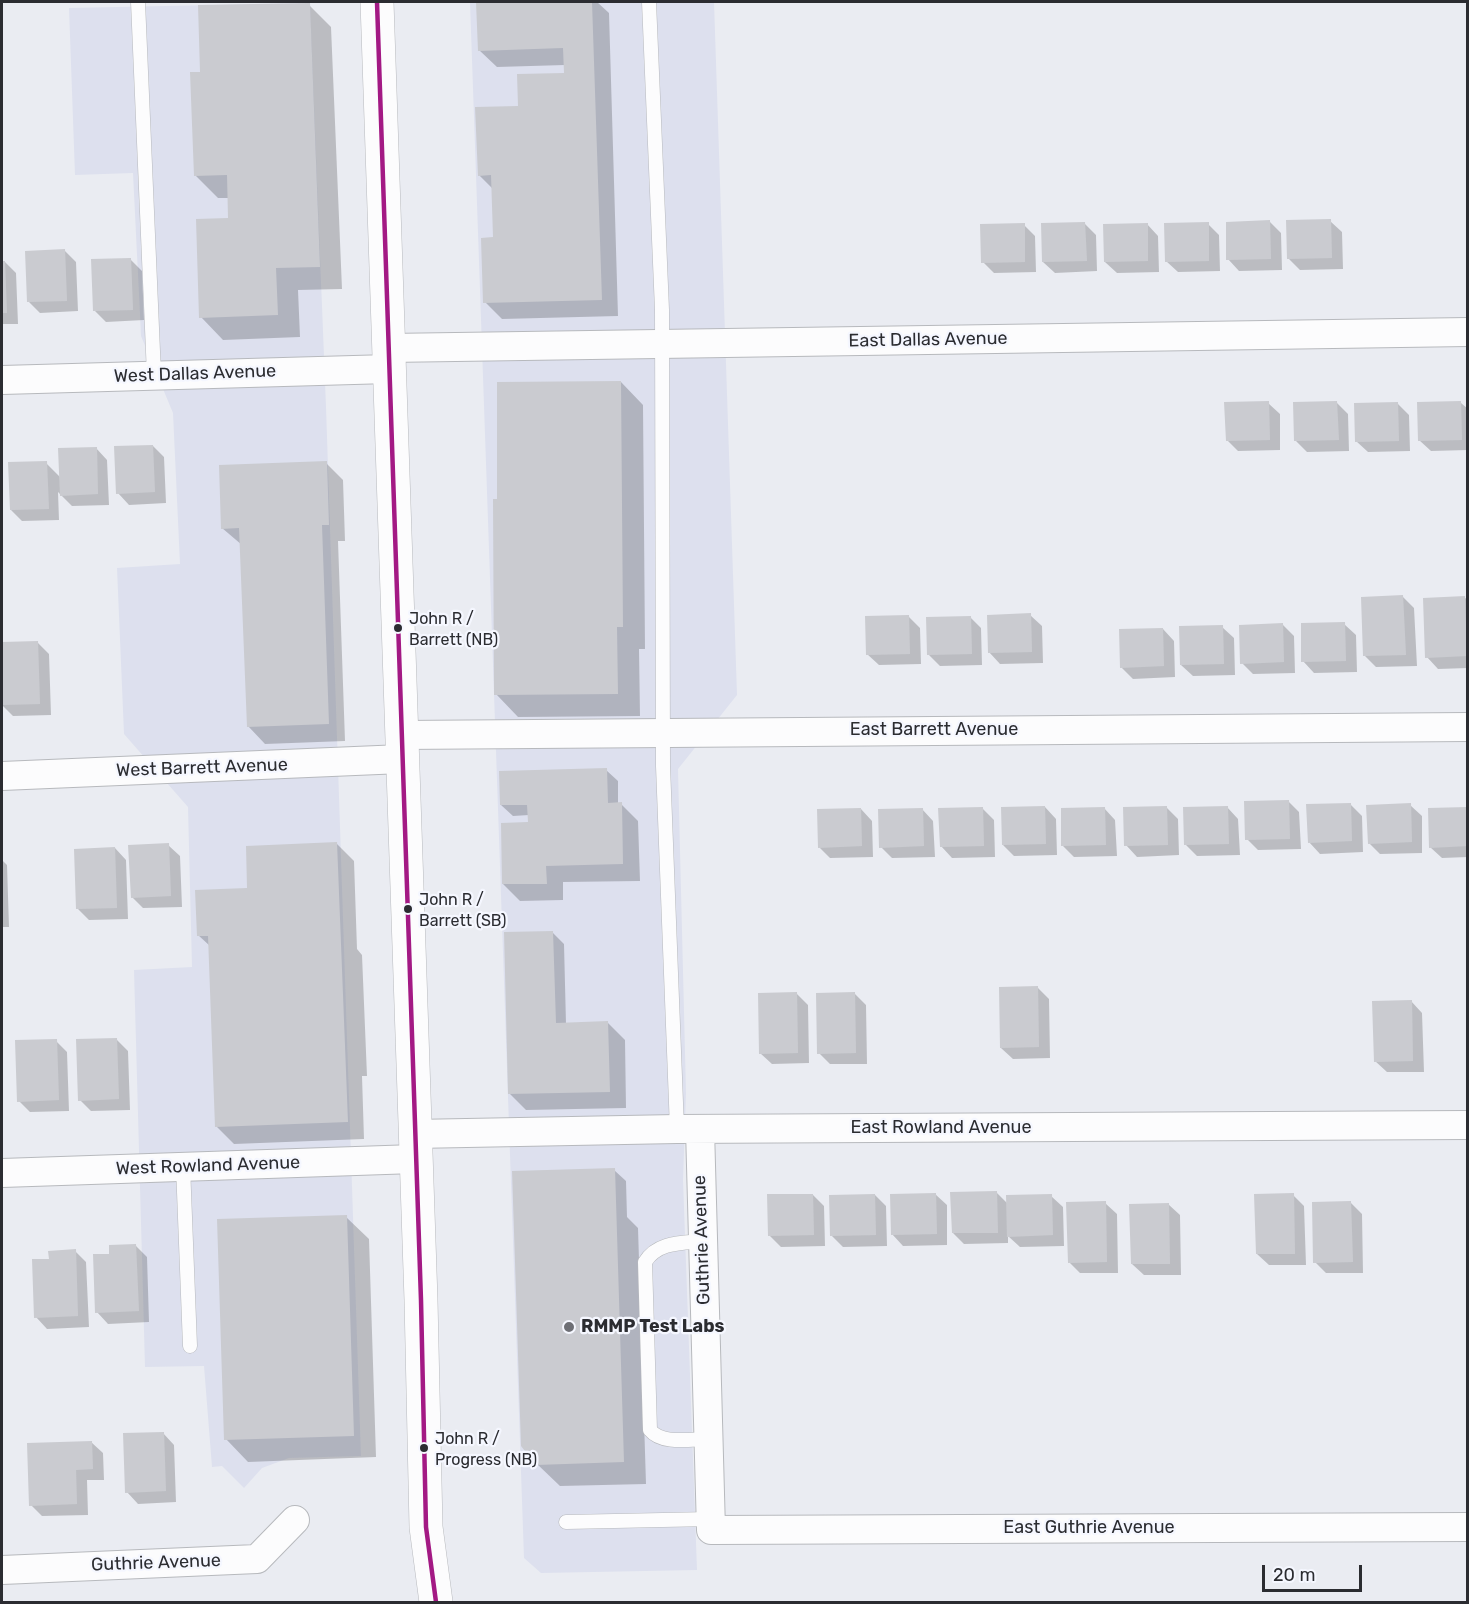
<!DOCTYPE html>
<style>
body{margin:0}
#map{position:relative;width:1469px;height:1604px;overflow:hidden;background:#eaecf2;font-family:Rubik,sans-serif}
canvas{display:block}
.frame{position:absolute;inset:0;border:3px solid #2b2c31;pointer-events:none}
.scale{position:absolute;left:1262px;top:1565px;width:100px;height:27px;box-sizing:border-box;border:3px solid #2b2c31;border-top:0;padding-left:8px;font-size:18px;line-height:21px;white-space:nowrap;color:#2b2c31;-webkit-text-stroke:4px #f5f7ff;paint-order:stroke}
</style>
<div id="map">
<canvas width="1469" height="1604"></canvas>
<div class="frame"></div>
<div class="scale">20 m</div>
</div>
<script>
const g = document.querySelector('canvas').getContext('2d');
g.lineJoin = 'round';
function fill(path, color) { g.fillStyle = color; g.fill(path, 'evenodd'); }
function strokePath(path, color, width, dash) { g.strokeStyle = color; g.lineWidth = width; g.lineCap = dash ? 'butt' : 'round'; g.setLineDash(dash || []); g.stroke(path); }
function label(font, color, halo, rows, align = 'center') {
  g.font = font + ' Rubik,sans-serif'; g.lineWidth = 4.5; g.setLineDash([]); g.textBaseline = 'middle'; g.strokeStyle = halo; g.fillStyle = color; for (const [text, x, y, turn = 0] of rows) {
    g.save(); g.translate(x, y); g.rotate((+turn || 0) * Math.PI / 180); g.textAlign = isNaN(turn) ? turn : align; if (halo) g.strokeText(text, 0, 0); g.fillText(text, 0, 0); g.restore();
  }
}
fill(new Path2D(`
 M470 2H714L737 695 678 769 686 1093 683 1180 697 1570 541 1573 524 1558Z
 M310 3 326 407 361 1456 289 1458 262 1468 244 1488 222 1466 212 1467 204 1366 145 1367 134 970 192 967 188 807 124 734 117 568 180 564 173 413 141 336 133 173 75 175 69 8Z`), '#dde0ee');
fill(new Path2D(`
 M478 2H597L609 13 618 316 502 319 485 302 494 239 493 189 479 175 519 107 566 74 565 65 497 67 479 50Z
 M309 5 331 27 342 289 298 290 300 337 223 340 201 317 230 219 229 198H218L196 176 202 74Z
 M1330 221 1342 232 1343 269 1300 270 1289 259Z
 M1270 222 1281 233 1282 270 1239 271 1228 259Z
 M1085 224 1096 235 1097 271 1055 273 1043 262Z
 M1147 224 1158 236 1159 272 1117 273 1105 262Z
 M1208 224 1219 235 1220 271 1178 272 1166 261Z
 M1024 225 1035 236 1036 272 994 273 983 262Z
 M64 250 76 262 78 311 40 313 29 302Z
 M130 259 142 271 144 320 106 322 95 311Z
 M2 262H5L16 273 18 324H2Z
 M621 382 643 405 645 649H639L640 716 518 717 496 694 499 500Z
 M1268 403 1280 414V450L1238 451 1227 440Z
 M1337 403 1348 414 1349 451 1307 452 1296 441Z
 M1461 403 1468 409V450L1431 451 1419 440Z
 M1398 404 1409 415 1410 451 1368 452 1356 441Z
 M153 446 164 457 166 503 129 505 118 493Z
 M96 448 107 460 109 505 72 506 58 492 59 520 22 521 11 510 46 463 60 477Z
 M326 463 343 480 345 541H338L345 741 265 744 248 726 242 545 222 528Z
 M1403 597 1414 608 1417 666 1376 667 1365 656Z
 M1465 598 1468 600V668L1438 669 1427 657Z
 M1030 615 1042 626 1043 663 1000 664 989 652Z
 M909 617 920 628 921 664 879 665 867 654Z
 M970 617 981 628 982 665 940 666 929 655Z
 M1344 624 1356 635 1357 672 1314 673 1303 661Z
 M1283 625 1294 636 1295 673 1253 674 1242 663Z
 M1222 627 1234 638 1235 675 1193 676 1181 665Z
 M1163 629 1174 641 1175 677 1133 679 1121 667Z
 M38 643 49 654 51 715 13 716 2 705V644Z
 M606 770 618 781V804H621L638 821 640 881 563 882V900L520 901 503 884 529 824V815L513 816 501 805Z
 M1288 801 1299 812 1301 849 1258 850 1247 839Z
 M1350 804 1362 816 1363 852 1320 854 1309 842Z
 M1410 805 1422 816V853L1380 854 1369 843Z
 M1045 807 1056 819 1057 855 1014 856 1003 845Z
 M1227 807 1238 819 1240 855 1197 856 1186 845Z
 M982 808 994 820 995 857 952 858 941 846Z
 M1104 808 1115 820 1117 856 1074 857 1063 846Z
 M1167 808 1178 819 1179 855 1137 857 1126 845Z
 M861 809 872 821 873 857 830 858 819 847Z
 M922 809 933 821 935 857 892 858 881 847Z
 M1468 809V857L1442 858 1430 847Z
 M337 844 354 861 357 949 362 955 367 1076H362L364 1139 234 1144 217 1127 210 946 198 935 249 890Z
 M168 845 180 856 182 907 143 908 132 897Z
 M115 848 126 860 128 919 89 920 78 909Z
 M2 860 7 865 9 927H2Z
 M553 933 564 944 566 1024 608 1023 625 1040 626 1108 526 1110 509 1093Z
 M1038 988 1049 999 1050 1058 1013 1059 1001 1048Z
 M796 993 808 1005 809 1063 772 1064 760 1053Z
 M854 993 866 1005 867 1064H830L819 1053Z
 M1411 1001 1422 1013 1424 1072H1387L1375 1061Z
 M117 1040 128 1051 130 1110 91 1111 80 1100Z
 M56 1041 67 1052 69 1111 30 1112 19 1101Z
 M614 1170 626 1181 627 1217 638 1228 646 1484 560 1486 537 1464Z
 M996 1192 1008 1204 1051 1196 1063 1207 1064 1246 1020 1247 1008 1236V1243L964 1244 953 1233Z
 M935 1194 947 1205V1245L903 1246 892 1234Z
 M813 1195 824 1206 825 1246 781 1247 769 1235Z
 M875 1195 886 1206 887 1246 843 1247 831 1235Z
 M1293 1195 1304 1206 1306 1265H1269L1257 1254Z
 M1105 1203 1117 1214 1118 1273H1080L1069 1262Z
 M1351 1203 1362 1214 1363 1273H1326L1315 1262Z
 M1168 1204 1180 1215 1181 1275H1144L1132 1264Z
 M346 1217 369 1239 376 1457 248 1462 226 1439Z
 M136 1246 147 1257 149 1322 108 1324 97 1312 111 1255Z
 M75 1251 86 1262 89 1327 47 1329 36 1317Z
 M163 1433 174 1445 176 1502 138 1504 127 1492Z
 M91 1442 103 1453 104 1480H87L88 1515 42 1516 31 1505Z`), '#0003');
fill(new Path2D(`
 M476 2H592L602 300 483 303 481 238 493 237 491 175 478 176 475 107 518 106 517 74 564 73 563 48 478 51Z
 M310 3 320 267 276 268 278 315 199 318 196 219 228 218 227 175 194 176 190 72H200L198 5Z
 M1331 219 1332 258 1287 259 1286 220Z
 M1270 220 1271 259 1226 260V222Z
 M1085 222 1087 261 1042 262 1041 223Z
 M1209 222V261L1165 262 1164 223Z
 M1025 223V262L981 263 980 224Z
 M1148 223V261L1104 262 1103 224Z
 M65 249 67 301 27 302 25 251Z
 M131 258 133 310 93 311 91 259Z
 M2 261H5L7 313H2Z
 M621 381 623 627H617L618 694 494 695 493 499H497V382Z
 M1269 401 1270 440 1226 441 1224 402Z
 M1337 401 1339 440 1294 441 1293 402Z
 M1461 401 1462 440 1418 441 1417 402Z
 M1398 402 1399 441 1355 442 1354 403Z
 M153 445 155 492 116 494 114 446Z
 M97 447 98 494 60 496 58 448Z
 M47 461 49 509 10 510 8 462Z
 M327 461 329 525H322L329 724 247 727 239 528 221 529 219 465Z
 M1403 595 1406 655 1363 656 1361 597Z
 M1465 596 1467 656 1425 658 1423 598Z
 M1031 613 1032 652 988 653 987 615Z
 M909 615 910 654 866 655 865 616Z
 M971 616 972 654 927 655 926 617Z
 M1345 622 1346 661 1301 662V623Z
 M1283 623 1284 662 1240 664 1239 625Z
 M1223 625 1224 664 1180 665 1179 626Z
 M1163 628 1164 666 1120 668 1119 629Z
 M38 641 40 704 2 705V642Z
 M607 768 608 803 622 802 623 864 546 866 547 884H502L501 823 528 822 527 805H500L499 771Z
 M1289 800 1290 839 1245 840 1244 801Z
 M1351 803 1352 841 1308 843 1306 804Z
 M1411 803 1412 842 1368 844 1366 805Z
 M1045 806 1046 844 1002 845 1001 807Z
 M1167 806 1168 845 1124 846 1123 807Z
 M1228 806 1229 844 1184 845 1183 807Z
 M983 807 984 846 940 847 938 808Z
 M1105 807 1106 845 1061 846V808Z
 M1468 807V846L1429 848 1428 808Z
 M861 808 862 846 818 848 817 809Z
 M923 808 924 846 879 848 878 809Z
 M337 842 348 1122 215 1127 208 936H197L195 890 247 888 246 846Z
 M169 843 171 896 131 898 128 845Z
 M115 847 117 908 76 909 74 849Z
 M553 931 556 1023 608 1021 610 1092 508 1094 504 932Z
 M1038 986 1039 1047 1000 1048 999 987Z
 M797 992 798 1053 759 1054 758 993Z
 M855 992 856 1053 817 1054 816 993Z
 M1412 1000 1413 1061 1374 1062 1372 1001Z
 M117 1038 119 1099 78 1101 76 1039Z
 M57 1039 59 1100 17 1102 15 1040Z
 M615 1168 624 1462 536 1465 521 1446 512 1171Z
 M997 1191 998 1233H952L950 1192Z
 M936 1193 937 1234 891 1235 890 1194Z
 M1294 1193 1295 1254H1256L1254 1194Z
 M767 1194H813L814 1235 768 1236Z
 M875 1194 876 1235 830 1236 829 1195Z
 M1052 1194 1053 1235 1007 1237 1006 1195Z
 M1106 1201 1107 1262 1068 1263 1066 1202Z
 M1351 1201 1353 1262 1313 1263 1312 1202Z
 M1169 1203 1170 1264H1131L1129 1204Z
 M347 1215 354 1436 224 1440 217 1219Z
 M136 1244 139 1311 95 1313 93 1254H109V1245Z
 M76 1249 78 1316 34 1318 32 1259H49L48 1251Z
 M164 1432 166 1491 125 1493 123 1433Z
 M92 1441 93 1469 76 1470 77 1504 29 1506 27 1443Z`), '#cacbd0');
const lane = new Path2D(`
 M138 2 154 375
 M649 2 662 310 663 766 677 1129
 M183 1166 190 1346
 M702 1241C681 1243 657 1242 645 1262L650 1430C662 1445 691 1439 709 1439
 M566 1522 711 1519`);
const street = new Path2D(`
 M388 348 1468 332
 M2 380 389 369
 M401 735 1468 727
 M2 776 402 759
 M700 1129 711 1530 1468 1527
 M414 1134 677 1129 1468 1125
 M2 1173 415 1159
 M2 1570 257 1559 295 1520`);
const secondary = new Path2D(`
 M377 2 421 1300 426 1527 436 1602`);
strokePath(lane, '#b7b9bd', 15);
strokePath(street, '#b7b9bd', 30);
strokePath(secondary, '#b7b9bd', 34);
strokePath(lane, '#fcfcfd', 14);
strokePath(street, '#fcfcfd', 28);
strokePath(secondary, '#fcfcfd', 33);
strokePath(new Path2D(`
 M377 2 421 1300 426 1527 436 1602`), '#a31984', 4.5);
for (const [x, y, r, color] of [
 [398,628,5,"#2b2c31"],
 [408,909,5,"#2b2c31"],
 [569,1327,6,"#6e6f75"],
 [424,1448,5,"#2b2c31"]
]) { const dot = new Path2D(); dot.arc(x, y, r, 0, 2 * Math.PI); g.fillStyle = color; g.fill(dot); strokePath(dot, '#f5f7ff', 2); }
label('16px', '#2b2c31', '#f5f7ff', [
 ["John R /",409,619],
 ["Barrett (NB)",409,640],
 ["John R /",419,900],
 ["Barrett (SB)",419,921],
 ["John R /",435,1439],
 ["Progress (NB)",435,1460]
], 'left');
label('18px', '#2b2c31', '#f5f7ff', [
 ["East Dallas Avenue",928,340,-1],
 ["West Dallas Avenue",195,374,-2],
 ["East Barrett Avenue",934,730],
 ["West Barrett Avenue",202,768,-2],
 ["East Rowland Avenue",941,1128],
 ["West Rowland Avenue",208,1166,-2],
 ["Guthrie Avenue",702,1240,-92],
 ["East Guthrie Avenue",1089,1528],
 ["Guthrie Avenue",156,1563,-2]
]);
label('bold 18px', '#2b2c31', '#f5f7ff', [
 ["RMMP Test Labs",581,1327]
], 'left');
</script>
